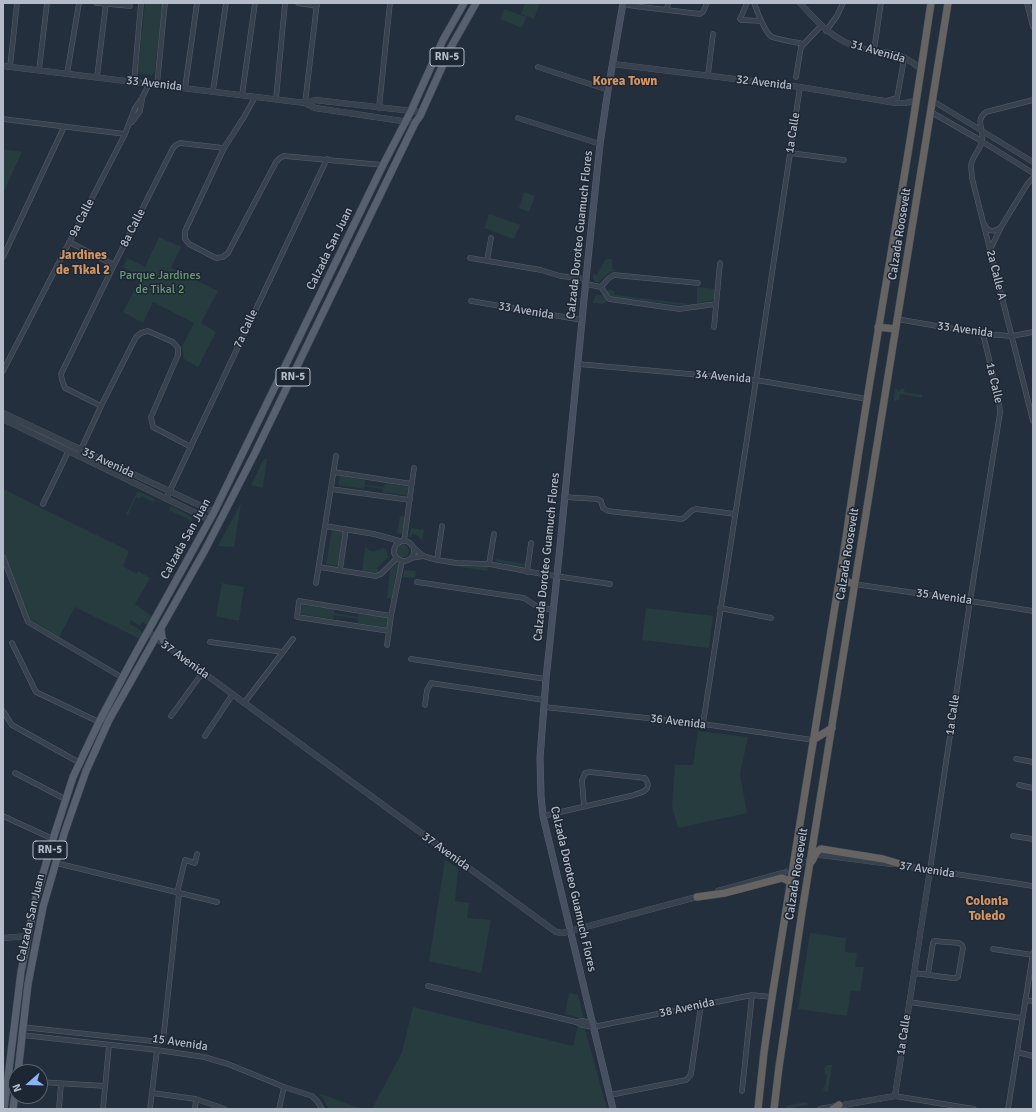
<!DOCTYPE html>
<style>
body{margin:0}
#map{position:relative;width:1036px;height:1112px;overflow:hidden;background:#242f3e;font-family:Signika,sans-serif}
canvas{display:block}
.frame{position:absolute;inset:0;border:4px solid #b4bcc9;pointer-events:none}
.north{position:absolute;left:8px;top:1064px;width:40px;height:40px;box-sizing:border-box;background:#1d2633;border:1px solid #59626f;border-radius:50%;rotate:250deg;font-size:11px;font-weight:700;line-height:16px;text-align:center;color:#b4bcc9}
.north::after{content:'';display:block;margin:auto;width:14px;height:18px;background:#8ab4f8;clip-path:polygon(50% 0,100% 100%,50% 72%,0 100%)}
</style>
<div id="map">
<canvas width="1036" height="1112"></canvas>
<div class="frame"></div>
<div class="north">N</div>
</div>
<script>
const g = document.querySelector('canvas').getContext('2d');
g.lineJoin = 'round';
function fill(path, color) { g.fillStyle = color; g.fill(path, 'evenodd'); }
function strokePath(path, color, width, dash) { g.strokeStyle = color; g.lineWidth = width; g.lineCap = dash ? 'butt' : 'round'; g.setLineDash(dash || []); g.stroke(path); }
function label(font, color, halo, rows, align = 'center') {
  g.font = font + ' Signika,sans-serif'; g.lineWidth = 3; g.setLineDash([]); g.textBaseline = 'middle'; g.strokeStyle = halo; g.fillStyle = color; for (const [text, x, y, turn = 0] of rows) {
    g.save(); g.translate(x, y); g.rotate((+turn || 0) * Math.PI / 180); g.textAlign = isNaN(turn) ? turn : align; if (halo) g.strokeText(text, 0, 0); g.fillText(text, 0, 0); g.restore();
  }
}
fill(new Path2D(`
 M145 3H163L155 71 152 75 139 73 138 70Z
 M525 3H540L534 19 521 14Z
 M504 9 526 17 522 28 500 19Z
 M3 149 22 152 3 193Z
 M524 192 535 196 529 212 519 208Z
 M489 214 520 225 514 239 484 228Z
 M159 237 181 247 171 268 218 291 201 323 216 332 198 367 184 359 182 347 194 323 153 302 143 323 123 312 141 277 123 267 127 258 145 267Z
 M607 259H612V269L616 270 610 272 599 282H595L593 279V274L597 275 605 260Z
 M697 287 717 289 714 300 697 303Z
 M609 290 614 291 615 295 689 304 681 305 613 298 606 292Z
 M597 295 606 296V303H603V304L593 303 595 296Z
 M895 388 898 390V392L899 390 905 388 904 392 922 395V398L900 394 899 400 894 401Z
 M265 459H267L263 488 251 485 263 460Z
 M340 476 365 480V485L384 487 385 483 410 487 409 496 383 492V489L365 486 364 489 338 485Z
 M3 489 129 551 123 566 136 574 138 571 150 578 135 604 153 617 148 625 142 622 140 626 131 620 129 623 144 633 140 639 75 607 65 626 59 637 30 619 3 551Z
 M138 491 155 499 153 502 141 496 140 499 136 497 128 515 126 514Z
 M241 503 234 547 218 546Z
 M171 506 193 517 192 521 169 510Z
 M400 516 406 517 402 534 397 533Z
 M411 528 424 530 422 540 418 536 412 533 411 537 409 536Z
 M332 529 343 531 338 566 326 564Z
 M395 551a7 7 0 1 1 14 0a7 7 0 1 1-14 0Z
 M365 548H368V550L375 552 376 550H381V548L386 549 388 557 377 568 379 571 377 573 362 571Z
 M495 559 527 564C521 572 504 563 496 561Z
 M397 563 399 565V568L395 578 392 599 387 598 390 570Z
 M448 565 488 567 487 571Z
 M404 570 416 571 415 578 403 577Z
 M222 583 244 587 239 621 216 616Z
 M302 605 334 609V613L358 617 359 614 389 618 387 628 358 623V619L334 615 333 619 300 614Z
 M646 608 713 616 709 648 642 640Z
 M698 731 748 737 740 774 747 813 678 828 672 806 675 765H693Z
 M445 860 458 868 455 901 469 903 467 918 491 920 481 973 429 961Z
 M810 933 846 938 845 952 857 953 855 967H864L860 992 851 990 847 1016 798 1009Z
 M569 993 578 995 584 1019 565 1014Z
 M413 1007 573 1046 578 1026 585 1029 607 1109H372L402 1052Z
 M827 1065H832L828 1092 823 1091 824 1087H825L827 1075 825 1074 824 1068Z
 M318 1093 362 1109H329L323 1098Z
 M806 1102 808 1105 786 1109V1106Z`), '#263c3f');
strokePath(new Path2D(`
 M783 873 813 858`), '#3a4453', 5.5, [5.5, 3]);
const minor = new Path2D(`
 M96 3 130 6
 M298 3 317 6
 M747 3 740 19 741 20 761 21
 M754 3C757 11 765 33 772 37 780 40 796 42 804 44
 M1027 3 1033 27
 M623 4 634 6 700 14 703 12 707 3
 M667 9 668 3
 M826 31 837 16 843 3
 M874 50 881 3
 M10 67 17 3
 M538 67 608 90
 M39 70 47 3
 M67 74 79 3
 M708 75 713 34
 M97 77 106 3
 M796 77 801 47 821 26
 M134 82 141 3
 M157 85 165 3
 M185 88 197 3
 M213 91 226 3
 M242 95 255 3
 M255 97 244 117 224 148 185 231V239L189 244 216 258 223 257 228 253 276 162 280 158 284 156 383 165
 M276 99 285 3
 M1033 100 986 112C974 121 985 129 982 141 980 150 972 157 971 165 971 169 972 174 972 178L1033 421
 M886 101 897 98 903 65V62L898 56
 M933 101 1033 162
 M305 103 317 3
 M379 108 390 3
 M931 112 978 139 1033 173
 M518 118 600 144
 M3 119 125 134
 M132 122 140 111 142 100
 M790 153 844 160
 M985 225C987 232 995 232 1000 228
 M69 242 114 265
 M990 250 1001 227 1028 183 1033 178
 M3 257 64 127
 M470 258 541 270 560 276 586 279
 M487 261 491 238
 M586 284 601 287
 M601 287 609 299 679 309 716 304
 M601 287 609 278 614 275 698 283
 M471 301 582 320
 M897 319 983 334 1012 336 1033 332
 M714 327 720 263
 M983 334 999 400 1000 413 970 601 930 870 1033 886
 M578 364 756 380 867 399
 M3 371 125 134 135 108 142 98 149 84
 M101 406 65 388 62 380 61 374 114 265 173 148 176 145 180 143 224 148
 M78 456 101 406 136 337 141 333 148 331 173 342 178 348V355L151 417 153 427 191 447
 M334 472 412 484
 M331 489 410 500
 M564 497 597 499 601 501 603 508 608 511 681 519C687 518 689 510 696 509L735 514
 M166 499 327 159
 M43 504 68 452
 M325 526 374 534 400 541
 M394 551a10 10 0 1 1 20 0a10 10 0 1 1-20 0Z
 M404 541 414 468
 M412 546 423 556
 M3 557 28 622 123 678
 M411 558 423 556 437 560 457 563 489 564 542 574 610 584
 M437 560 442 526
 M489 564 494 534
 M319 567 376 576 381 574 397 558
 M340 570 346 529
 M527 572 531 543
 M417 582 524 598 538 607 553 610
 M316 583 336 456
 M854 584 970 601 1033 611
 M720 608 771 618
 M389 631 297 617 299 601 391 616
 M210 642 283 652
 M12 643 36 692 99 722
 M387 645 391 616 402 561
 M411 659 546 679
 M244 703 293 639
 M425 705 427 690 431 683 544 700
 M544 707 703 724 813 740
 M3 711 12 725 80 763
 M171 716 203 672
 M703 724 756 380 800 87
 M205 736 233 694
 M1016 759 1033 762
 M15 773 65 799
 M1019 785 1033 788
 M3 816 53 839
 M543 816 630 796C640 793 654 791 645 778L590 772 585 773 582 780 584 807
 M1013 836 1033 839
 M56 863 217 902
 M177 893 185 860 195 863 197 854
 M993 949 1033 955
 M914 973 953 978H956L958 977 963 948 962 945 959 943 934 941 933 943 928 974
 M428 986 576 1022 582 1025 593 1027 752 995 772 997
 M1025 1000 1033 1001
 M909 1002 1022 1018
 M576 1022 582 1021 594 1023
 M22 1027 161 1042 163 1041 179 893
 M22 1035 157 1050 204 1057 228 1064 284 1087 312 1096 317 1101 322 1109
 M1017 1052 1033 1056
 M40 1082 105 1086
 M742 1091 752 995
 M152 1093 196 1099 225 1109
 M610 1095 686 1080 689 1077 691 1074 701 1005
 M895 1096 974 1109
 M59 1109 61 1083
 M103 1109 109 1045
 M150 1109 157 1050
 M195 1109 196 1099
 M279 1109 284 1087
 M1008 1109 1033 953`);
const tertiary = new Path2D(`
 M800 3C818 23 834 41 861 48 872 52 885 51 897 55 906 57 913 63 921 69
 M613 64 800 87 896 103H904L916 101
 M3 66 305 103 315 100 421 112
 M305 103 315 108 415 123
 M3 413 214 512
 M3 419 210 520
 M148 632 556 932 563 933 700 896
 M821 855 892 864
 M718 891 783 873
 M3 938 28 936
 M820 1109 895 1096 930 870 904 866`);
const secondary = new Path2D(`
 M3 1086 16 1081
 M613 1109 543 816 541 796 540 758 546 679 559 556 588 259 600 144 608 90 623 3`);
const primary = new Path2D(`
 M161 629 162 638 166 645
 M18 1072 28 984 43 907 65 831 86 771 109 720 205 550 255 453 415 123 420 116 451 47 476 3
 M4 1109 21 972 34 905 53 839 73 777 99 722 132 660 214 512 383 165 411 111 443 40 464 3
 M13 1109 16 1087`);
const trunk = new Path2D(`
 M878 327 895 329
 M845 568C844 577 843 582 854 584
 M813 740 832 728
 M812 861C815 856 816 851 821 849L883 859 907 866
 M697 897 725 893 782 878 787 880 791 884
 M758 1109 764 1052 772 997 846 538C861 431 879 325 897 218 910 147 920 75 931 3
 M774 1109 779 1067 802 912 948 3
 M833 1109 839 1105`);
strokePath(minor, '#565f6c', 5.5);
strokePath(tertiary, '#565f6c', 6);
strokePath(secondary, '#565f6c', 7);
strokePath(primary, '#414a57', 8);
strokePath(trunk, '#434c59', 8);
strokePath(minor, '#38414e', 4.5);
strokePath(tertiary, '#38414e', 5.5);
strokePath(secondary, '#465061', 6);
strokePath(primary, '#56606e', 7);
strokePath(trunk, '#656462', 7);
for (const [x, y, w] of [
 [447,57,34],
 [293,377,34],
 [50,850,34]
]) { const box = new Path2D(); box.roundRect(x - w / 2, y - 9, w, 18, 3); g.fillStyle = '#1d2633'; g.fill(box); strokePath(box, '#b4bcc9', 1); }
label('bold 11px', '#b4bcc9', null, [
 ["RN-5",447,57],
 ["RN-5",293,377],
 ["RN-5",50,850]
]);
label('12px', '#b4bcc9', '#1d2633', [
 ["31 Avenida",878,52,16],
 ["32 Avenida",764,83,7],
 ["33 Avenida",154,84,7],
 ["1a Calle",793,133,-81],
 ["9a Calle",82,218,-63],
 ["8a Calle",133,228,-63],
 ["Calzada Roosevelt",900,234,-81],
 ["Calzada Doroteo Guamuch Flores",580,235,-84],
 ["Calzada San Juan",330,249,-64],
 ["2a Calle A",996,275,76],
 ["33 Avenida",526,311,10],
 ["7a Calle",246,329,-65],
 ["33 Avenida",965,330,8],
 ["34 Avenida",723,377,5],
 ["1a Calle",994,383,77],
 ["35 Avenida",108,463,25],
 ["Calzada San Juan",186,539,-61],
 ["Calzada Roosevelt",848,554,-81],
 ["Calzada Doroteo Guamuch Flores",547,557,-84],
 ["35 Avenida",944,597,8],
 ["37 Avenida",185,660,36],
 ["1a Calle",953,715,-82],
 ["36 Avenida",678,722,7],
 ["37 Avenida",446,852,36],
 ["37 Avenida",927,870,9],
 ["Calzada Roosevelt",797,874,-81],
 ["Calzada Doroteo Guamuch Flores",573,889,77],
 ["Calzada San Juan",31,918,-77],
 ["38 Avenida",687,1008,-12],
 ["1a Calle",904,1035,-81],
 ["15 Avenida",180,1043,9]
]);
label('12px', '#6b9a76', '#1d2633', [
 ["Parque Jardines",160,276],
 ["de Tikal 2",160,290]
]);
label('bold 13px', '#d59563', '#1d2633', [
 ["Korea Town",625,82],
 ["Jardines",83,256],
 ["de Tikal 2",83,271],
 ["Colonia",987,902],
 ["Toledo",987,917]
]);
</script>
